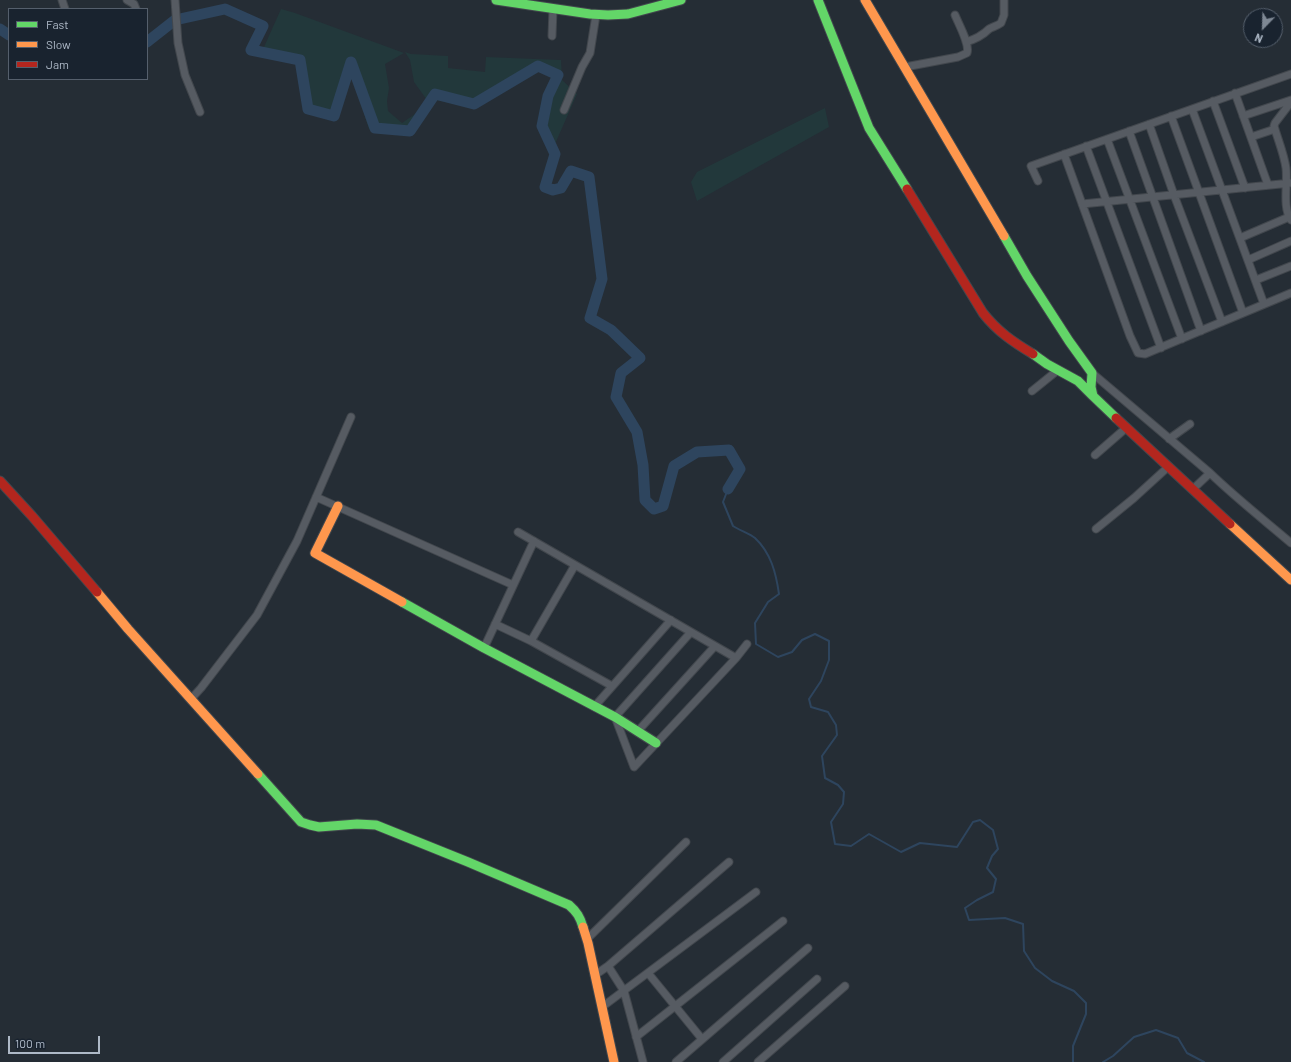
<!DOCTYPE html>
<style>
body{margin:0}
#map{position:relative;width:1291px;height:1062px;overflow:hidden;background:#252d35;font-family:Barlow,sans-serif}
canvas{display:block}
.legend{position:absolute;left:8px;top:8px;width:140px;height:72px;box-sizing:border-box;background:#19232f;border:1px solid #555f6c;margin:0;padding:5px 7px;list-style:none;font-size:12px;color:#aeb9c7}
.legend li{display:flex;align-items:center;gap:8px;height:20px}
.legend b{width:20px;border:1px solid #555f6c}
.north{position:absolute;left:1243px;top:8px;width:40px;height:40px;box-sizing:border-box;background:#19232f;border:1px solid #555f6c;border-radius:50%;rotate:203deg;font-size:11px;font-weight:700;line-height:16px;text-align:center;color:#aeb9c7}
.north::after{content:'';display:block;margin:auto;width:14px;height:18px;background:#7e8894;clip-path:polygon(50% 0,100% 100%,50% 72%,0 100%)}
.scale{position:absolute;left:8px;top:1036px;width:92px;height:18px;box-sizing:border-box;border:2px solid #aeb9c7;border-top:0;padding-left:5px;font-size:12px;line-height:14px;white-space:nowrap;color:#aeb9c7;-webkit-text-stroke:3px #19232f;paint-order:stroke}
</style>
<div id="map">
<canvas width="1291" height="1062"></canvas>
<ul class="legend">
<li><b style="height:5px;background:#63d668"></b>Fast</li>
<li><b style="height:5px;background:#ff974d"></b>Slow</li>
<li><b style="height:5px;background:#b3261e"></b>Jam</li>
</ul>
<div class="north">N</div>
<div class="scale">100 m</div>
</div>
<script>
const g = document.querySelector('canvas').getContext('2d');
g.lineJoin = 'round';
function fill(path, color) { g.fillStyle = color; g.fill(path, 'evenodd'); }
function strokePath(path, color, width, dash) { g.strokeStyle = color; g.lineWidth = width; g.lineCap = dash ? 'butt' : 'round'; g.setLineDash(dash || []); g.stroke(path); }
fill(new Path2D(`
 M281 9 295 13 404 53 385 64 389 88 387 101 388 111 402 123 415 114 427 100 414 82 410 60 405 52 411 54 448 56V68L485 72 486 57 561 60 562 80 577 94 551 153 537 125 542 99 552 78 537 70 473 108 436 100 411 136 382 133 369 129 351 73 337 121 304 111 298 62 260 56Z
 M825 108 829 127 697 201 691 182 697 172Z`), '#22383b');
strokePath(new Path2D(`
 M728 489 723 502 733 526C739 530 750 534 755 538 771 553 776 573 779 594L768 602 755 623 756 644 778 657 792 652 802 640 815 634 829 641V660L821 681 809 699 811 707 828 712 836 725 837 735 822 756 825 778 838 785 844 792 843 804 831 822 835 844 851 846 869 834 901 852 920 843 957 847 973 822 980 820 993 830 998 849 992 856 987 868 996 879 993 892 977 900 965 908 969 920 1005 918 1023 924 1024 951 1035 968 1052 981 1074 991 1086 1003V1014L1073 1046V1062
 M1103 1062 1113 1056 1134 1037 1156 1030 1178 1038 1187 1053 1204 1062`), '#2e455e', 2);
strokePath(new Path2D(`
 M0 29 9 35
 M147 42 175 20 225 9 263 26 251 50 300 60 308 109 334 116 351 62 375 128 410 131 435 94 474 104 538 66 558 75 548 96 542 126 555 154 545 187 553 190 561 188 571 171 589 177 602 279 590 318 611 330 640 358 621 373 616 397 637 432 643 465 645 500 654 509 663 506 674 466 697 452 729 450 740 469 728 489`), '#2e455e', 11);
const street = new Path2D(`
 M62 0 65 9
 M127 0 134 4 136 9
 M175 0 178 43 185 75 200 112
 M552 36 553 9
 M966 42C976 39 982 36 989 29 992 27 997 26 1001 23L1004 15V0
 M905 67 958 57 967 53C970 44 959 25 955 15
 M1235 93 1268 185
 M1213 101 1245 188
 M1291 102 1275 123 1274 126C1278 140 1284 154 1286 168 1288 184 1282 207 1291 220
 M1192 109 1264 304
 M564 110 582 67 590 53 596 15
 M1171 116 1243 313
 M1243 116 1291 100
 M1149 124 1174 195 1222 322
 M1129 131 1201 331
 M1251 137 1275 129
 M1107 139 1182 339
 M1086 146 1161 348
 M1064 154 1130 336 1138 353 1145 354 1291 293
 M1038 181 1031 166 1291 74
 M1082 204 1291 183
 M1240 238 1289 217
 M1248 260 1291 241
 M1256 280 1291 266
 M1092 373 1210 473C1236 498 1264 520 1291 543
 M1032 391 1058 370
 M1169 439 1190 424
 M1095 455 1126 428
 M1193 489 1210 473
 M316 497 513 585
 M1096 529 1134 498 1168 467
 M518 532 736 658
 M495 624 531 641 612 686
 M691 632 615 717 634 767 736 658 747 644
 M531 641 575 565
 M484 648 534 541
 M191 699 201 688 257 615 297 541 351 417
 M594 707 671 620
 M637 732 715 646
 M587 939 686 842
 M608 966 624 991 643 1062
 M648 973 702 1039
 M595 975 608 966 729 862
 M602 1007 756 892
 M636 1037 783 921
 M676 1062 808 948
 M723 1062 817 979
 M758 1062 845 986`);
const fast = new Path2D(`
 M496 0 590 14 608 15 628 14 681 0
 M818 0 869 128 907 189
 M1004 236 1027 276 1069 341 1092 373 1091 387 1093 396 1116 418
 M1033 354 1047 364 1078 381 1093 396
 M402 602 484 648 615 717 656 743
 M258 774 301 822 310 825 319 827 357 824 376 825 468 862 569 905C577 912 580 917 583 927`);
const slow = new Path2D(`
 M865 0 1004 236
 M338 506 315 553 402 602
 M1230 524 1291 580
 M97 592 128 629 258 774
 M583 927 588 943 614 1062`);
const jam = new Path2D(`
 M907 189 983 313C997 331 1013 342 1033 354
 M1116 418 1230 524
 M0 481 32 516 97 592`);
strokePath(street, '#42474d', 9);
strokePath(fast, '#42474d', 11);
strokePath(slow, '#42474d', 11);
strokePath(jam, '#42474d', 11);
strokePath(street, '#565b62', 7);
strokePath(fast, '#63d668', 9);
strokePath(slow, '#ff974d', 9);
strokePath(jam, '#b3261e', 9);
</script>
